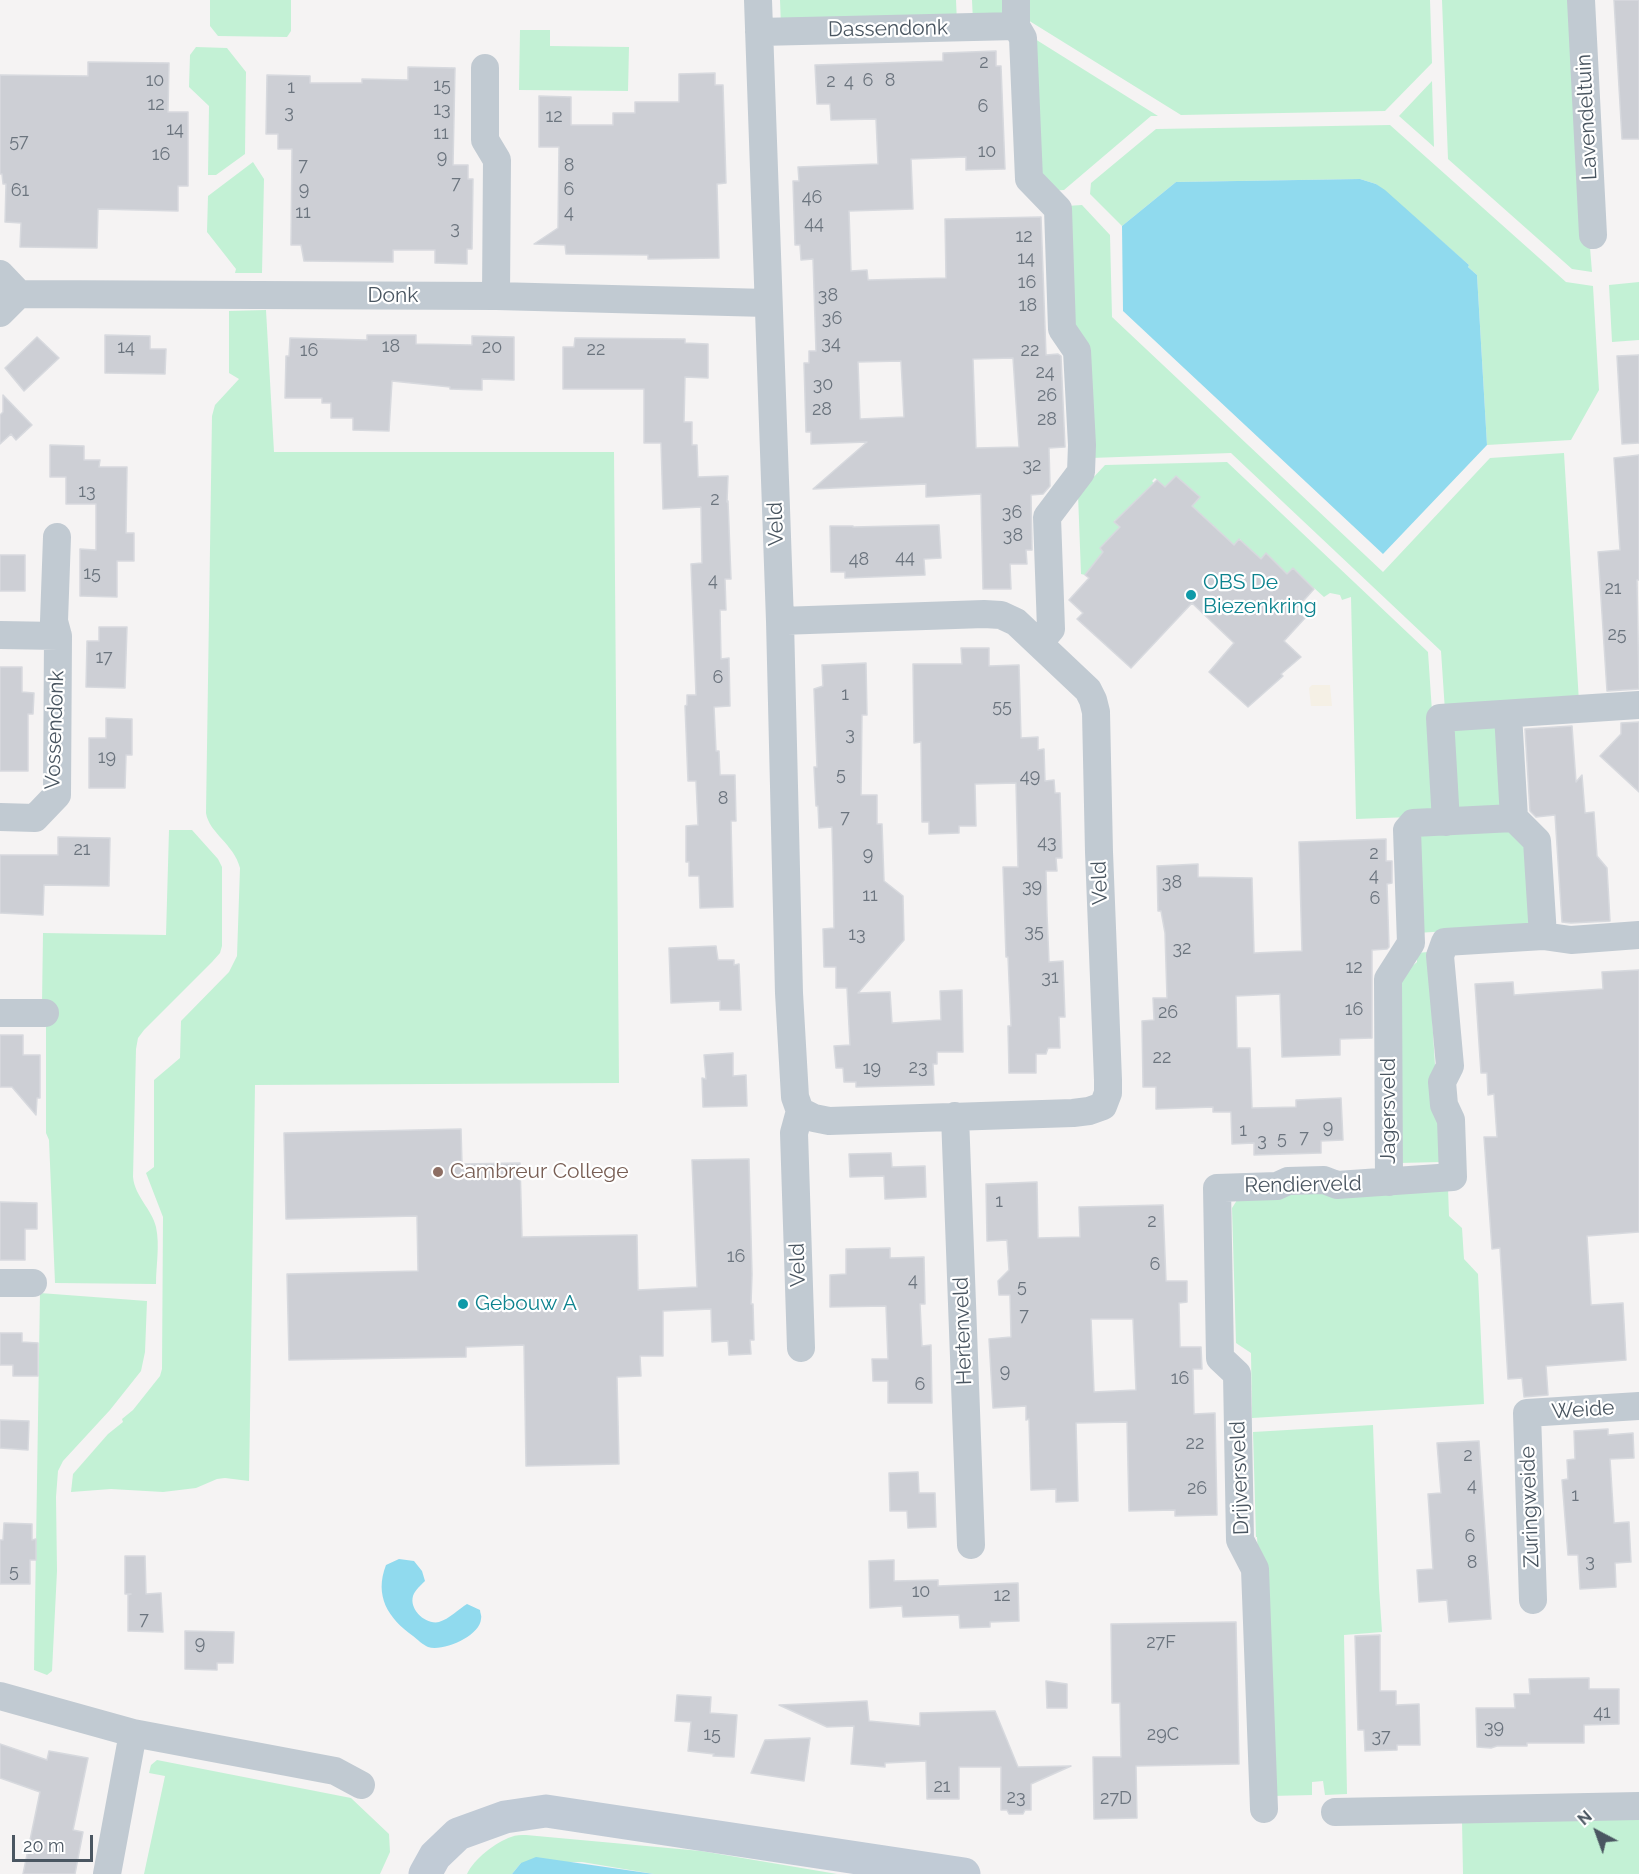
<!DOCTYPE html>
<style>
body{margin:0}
#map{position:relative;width:1639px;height:1874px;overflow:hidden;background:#f5f3f3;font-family:Raleway,sans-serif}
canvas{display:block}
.north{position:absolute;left:1567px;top:1802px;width:60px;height:60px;-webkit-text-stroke:4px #fff;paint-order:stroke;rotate:319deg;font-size:16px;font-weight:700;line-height:24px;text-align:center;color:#4a5661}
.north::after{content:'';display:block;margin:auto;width:21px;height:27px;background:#4a5661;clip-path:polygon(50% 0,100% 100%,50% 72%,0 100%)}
.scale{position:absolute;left:12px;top:1835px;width:81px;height:27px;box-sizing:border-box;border:3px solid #4a5661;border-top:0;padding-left:8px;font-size:18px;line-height:21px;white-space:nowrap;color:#4a5661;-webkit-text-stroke:4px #fff;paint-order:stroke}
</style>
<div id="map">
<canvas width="1639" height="1874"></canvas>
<div class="north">N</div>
<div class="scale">20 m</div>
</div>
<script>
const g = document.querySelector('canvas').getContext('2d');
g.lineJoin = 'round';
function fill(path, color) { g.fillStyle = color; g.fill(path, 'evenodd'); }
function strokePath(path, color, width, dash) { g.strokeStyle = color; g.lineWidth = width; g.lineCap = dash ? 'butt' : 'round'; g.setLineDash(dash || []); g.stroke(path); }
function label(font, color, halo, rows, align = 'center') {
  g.font = font + ' Raleway,sans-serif'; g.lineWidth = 4.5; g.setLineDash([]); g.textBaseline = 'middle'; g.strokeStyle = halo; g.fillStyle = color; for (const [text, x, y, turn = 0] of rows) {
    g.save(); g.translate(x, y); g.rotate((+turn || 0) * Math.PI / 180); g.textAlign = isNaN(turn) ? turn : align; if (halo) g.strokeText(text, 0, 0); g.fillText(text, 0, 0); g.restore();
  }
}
fill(new Path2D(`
 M210 0H291V31L287 37 218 36 210 26Z
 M780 0H956L957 23 781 26Z
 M972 0H1008L1009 22H973Z
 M1023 0H1430L1432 63 1385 111 1181 115 1023 17Z
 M1442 0H1570L1592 272 1572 269 1448 159Z
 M520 30H550V46L629 47 628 91 519 90Z
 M1035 39 1158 116H1151L1064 190 1048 191 1036 179Z
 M196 47 227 48 246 72 245 154 216 175H208L209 106 189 87 190 55Z
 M1432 81 1434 147 1399 116Z
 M1390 125 1566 282 1593 286 1599 390 1571 440 1487 445 1477 275 1468 267 1469 265 1376 184 1360 179 1176 182 1122 226 1090 194 1091 183 1156 129Z
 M253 162 264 179 262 273H235L236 269 207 232 208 196Z
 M1082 205 1110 235 1112 317 1383 572 1490 458 1564 453 1579 702 1445 711 1441 651 1231 453 1091 458 1068 327 1066 206Z
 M1639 282V340L1612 342 1609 285Z
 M266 310 274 452H614L619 1083 255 1085 249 1481 225 1478 217 1479 196 1488 163 1492 111 1489 71 1492 73 1474 108 1434 123 1422 122 1419 133 1410 160 1376 162 1369 163 1217 146 1173 154 1167V1080L180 1058 181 1021 229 972 237 956 240 868C234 844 209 833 206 813L212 416 215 405 239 379 229 373V311Z
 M1227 462 1428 652 1439 816 1356 819 1351 597 1342 600 1340 595 1330 593 1324 597 1314 588 1312 590 1293 568 1286 575 1266 554 1258 561 1240 539 1232 547 1214 530 1216 528 1213 525 1205 532 1187 512 1200 497 1176 476 1165 487 1155 478 1152 481 1154 483 1137 501 1135 500 1136 502 1119 520 1117 519 1114 521 1122 529 1100 548 1107 555 1085 575 1081 574 1078 494 1105 465Z
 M1500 721 1506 814 1452 815 1446 724Z
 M1507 826 1528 844 1534 926 1416 933 1414 830Z
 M169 830H192L218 859 222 867V946L220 953 212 962 144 1030 138 1038 136 1049 133 1177C135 1197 152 1209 156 1227 160 1245 156 1266 156 1284L55 1283 49 1140 46 1133V1023L42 1004 43 933 166 935Z
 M1428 952 1441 1162 1399 1163 1395 981 1417 962V953Z
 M1448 1188 1449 1216 1462 1228 1464 1259 1478 1274 1484 1404 1252 1418 1251 1353 1236 1343 1232 1208 1239 1197Z
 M40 1293 147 1301 145 1352 141 1371 110 1410 63 1461 58 1471 56 1497 57 1571 52 1671 47 1675 34 1670Z
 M1373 1425 1379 1588 1382 1632 1344 1635 1347 1794 1325 1795 1323 1781 1312 1782V1795L1271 1796 1257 1537H1256L1253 1432Z
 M157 1760 351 1798 389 1834 390 1852 380 1874H144L165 1776 149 1773 151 1765Z
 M1639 1816V1874H1463L1462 1820Z
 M526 1835 701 1851 837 1874H654L582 1862 521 1863 512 1874H467C474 1859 496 1842 511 1837 516 1835 521 1835 526 1835Z`), '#c3f1d5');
fill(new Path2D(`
 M1312 685H1330L1332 706H1311L1309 688Z`), '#f5f0e5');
fill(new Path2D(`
 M1360 179 1376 184 1385 190 1469 265 1468 267 1477 275 1487 445 1383 554 1123 311 1122 226 1176 182Z
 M399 1559 414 1561 422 1571 425 1581C421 1585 415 1590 413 1596 409 1610 426 1625 439 1622 449 1619 459 1609 467 1604L480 1610C480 1613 482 1616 481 1619 480 1636 443 1652 428 1647 423 1645 417 1639 413 1636 388 1618 374 1596 386 1565Z
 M536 1857 654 1874H512L521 1863Z`), '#90daee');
const building = new Path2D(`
 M1614 0H1639V139H1622Z
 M996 51V66H1001L1005 169 966 170V157L911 159 913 209 849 211 851 271 867 270 868 280 946 278 945 219 1041 217 1046 355 1058 354 1061 356 1065 447 1049 448 1050 486 1043 494 1031 495 1032 550H1026L1027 564H1010L1011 589H983L981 494 926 497V484L813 489 867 442 811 444V432H806L804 363H809V351H816L813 259 801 260 800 245H795L793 181H799L798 167 878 164 876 119 831 120 830 104H817L815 65 943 61V53ZM1013 358 1019 447 976 448 973 359ZM901 361 904 417 860 419 858 362Z
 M88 62 169 63 168 112H188V186H178V211L98 209 97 248 20 247 21 223 5 222 6 184H3L2 174H0V75L88 76Z
 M408 67 455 68 453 165H468V179H473L472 249H467V264L435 263V250H393V262L304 261 301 245H291L292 149H278V134H266L267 75 310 76V83H362V79L408 80Z
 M715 73V85H723L726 183 717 184 719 258 648 259V255L566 254 565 245 534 244 558 228 559 147H539V96L571 97V125H613V113H635V102H679V74Z
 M105 335 150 336V349H166L165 374 105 373Z
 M367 335H416V344L472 345V336L514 337V380L482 379V390L450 389V387L392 381 389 431 353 430V418H331V403H322V398H285L286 356H289L290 338 367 340Z
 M37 337 59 358 24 391 5 368Z
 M575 338 685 339V343L708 344V378L685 377 684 422H692V445H697L698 477 728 476 727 502 728 501 731 579H725L726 610H720L721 659 729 658 730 706 714 707 716 751H719L720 775H735L736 821H731L733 907 700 908 699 876H689V862H686V826L698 825 696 781H688L685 706 687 705V695H696L691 564 702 563 701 507 663 509 661 443H644V389H563V347H574Z
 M1639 355V443L1622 444 1617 356Z
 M3 395 32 425 16 440 11 434 0 444V415L3 412Z
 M50 445 84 446V460H100L99 467H127L126 533H134V561H117V597L80 596V549L96 550V504H66V477H50Z
 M1639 455V580H1637L1639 689 1607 691 1598 552 1620 550 1614 458Z
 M1176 476 1200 497 1192 506 1234 545 1239 539 1261 559 1266 553 1287 574 1293 568 1314 589 1296 609 1305 618 1284 641 1301 657 1281 674 1283 676 1248 707 1209 672 1234 643 1192 603 1131 668 1077 619 1083 613 1069 600 1089 578 1085 575 1103 552 1100 548 1120 527 1114 522 1157 480 1165 487Z
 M939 525 941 558 924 559 925 575 845 578V572H831L830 526H853V527Z
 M0 555H25V591H0Z
 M99 627H127L125 688 86 687 87 641H99Z
 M961 648H989V666L1019 665 1021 738 1038 737V750L1044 749 1045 781 1054 780 1055 793H1060L1062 858H1056L1057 871H1046L1047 914 1049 962 1063 961 1065 1017H1059L1060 1048H1048L1046 1054H1036V1073H1009L1008 1026H1011L1008 957H1006L1003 867H1018L1016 783 975 784 976 826H959V833L929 834V822H922L921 742 914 743 913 664H962Z
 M866 663 867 715H862L861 795H877V824H882L884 881 903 896 904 940 858 993 890 992 892 1023 941 1020 940 991 962 990 963 1052H937V1064H933L934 1085 856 1087V1082H844L843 1068H836L834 1046 850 1045 847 988H836V967H824L823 929 834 928 833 866 832 827 819 828 818 806H816L814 767H817L814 689 823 686 822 665Z
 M0 667H22V692L34 693 33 714H28V771H0Z
 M106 718 132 719V755H126L125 788H89V738H106Z
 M1639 722V792L1600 756 1621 734V723Z
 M1572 726 1576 782 1582 775 1585 813 1594 812 1597 856 1607 868 1610 921 1571 923 1562 922 1555 815 1536 817 1530 811 1525 729Z
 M58 837 110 838 109 886 44 885 43 915 0 913V855H58Z
 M1386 839V861H1392V883L1387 884 1389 947 1387 949 1372 950V1038L1340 1039V1055L1282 1057 1280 994 1236 996 1237 1048H1250L1252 1108 1296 1107V1100L1341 1098 1343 1140 1321 1141V1153L1254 1155V1143L1232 1144 1231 1112H1213V1107L1156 1109V1087H1143L1142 1021 1154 1020 1153 998H1167L1165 933 1161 911H1158L1157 866 1198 864V877L1252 878 1254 953 1302 951 1299 842Z
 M716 946 718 960H734V965L739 964 741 1010H720V1001L671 1003 669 948Z
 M1639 970V1232L1587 1236 1591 1305 1623 1303 1626 1360 1546 1366 1548 1395 1524 1397 1522 1378 1508 1379 1500 1248 1492 1249 1484 1137H1497L1494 1094 1488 1095 1487 1073H1481L1475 984 1513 982 1514 995 1603 989 1602 972Z
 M0 1035H23V1055H40V1098H37L36 1115 12 1087H0Z
 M733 1053V1076L746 1075 747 1106 703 1107 702 1078 706 1079 704 1055Z
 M461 1129 462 1164 520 1163 522 1237 637 1235 638 1290 697 1287 692 1160 749 1159 752 1274 751 1304H753L754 1340H750L751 1354 729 1355 728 1341 712 1342 711 1309 663 1311V1356H640L641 1376 617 1377 619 1464 526 1466 524 1345 466 1347V1357L289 1360 287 1274 418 1271 417 1216 286 1219 284 1133Z
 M891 1153 892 1167 925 1166 926 1197 885 1199 884 1176 850 1177 849 1154Z
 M1037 1182 1038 1238 1080 1237 1079 1207 1163 1205 1166 1281H1187V1302L1179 1303 1180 1347H1201L1202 1369H1193L1194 1414 1215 1413 1217 1515 1175 1516V1510L1129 1511 1127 1422 1076 1423 1078 1501 1056 1502V1489L1031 1490 1029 1419 1026 1420V1406L993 1408 989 1339 1011 1337 1010 1295H999L998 1281 1009 1270 1007 1240 987 1241 986 1184ZM1091 1319H1133L1136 1390 1094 1392Z
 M0 1202 37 1203V1229H25V1260H0Z
 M890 1248V1258L924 1257 925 1304H920L922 1346 931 1345 932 1403H888V1381H873L872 1359H888L886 1306 830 1307V1275L846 1274V1249Z
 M0 1333H22V1342L38 1343V1376H13V1365H0Z
 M0 1420 29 1421 28 1450 0 1448Z
 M1608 1429V1435L1633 1433 1634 1458 1610 1459 1614 1523 1629 1522 1631 1562 1615 1563 1616 1587 1580 1589 1578 1555H1568L1562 1480 1568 1479 1567 1460 1575 1459 1574 1431Z
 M1479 1441 1491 1619 1449 1622 1447 1600 1419 1602 1417 1570 1433 1569 1428 1494 1441 1493 1437 1443Z
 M918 1472 919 1493H935L936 1527 908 1528 907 1511H890L889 1473Z
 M4 1523 32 1524V1540L36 1539V1560H30V1584H0V1540H3Z
 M125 1556H145L146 1594 161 1593 163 1632 128 1631V1595L131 1594H125Z
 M894 1560V1581L938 1580V1586L1018 1583 1019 1621 990 1622V1627L960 1628 959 1615 903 1617 902 1606 870 1608 869 1561Z
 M1236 1622 1239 1764 1136 1766 1137 1818 1094 1819 1093 1757H1121L1120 1703H1112L1111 1624Z
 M185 1631 234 1632 233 1663H217V1670L185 1669Z
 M1380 1635V1691H1396V1705L1419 1704 1420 1745H1397V1750L1365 1751 1364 1730H1358L1355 1636Z
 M1589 1678V1689H1619V1724L1584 1725V1743H1527V1746H1497L1491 1748 1477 1747 1476 1708H1515L1514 1694H1530L1529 1679Z
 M1046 1681 1067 1684V1708H1047Z
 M677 1695 711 1697 710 1713 737 1715 734 1757 713 1756 714 1754 688 1751 691 1722 675 1721Z
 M867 1701 869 1721 920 1726V1713L995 1711 1018 1767 1071 1766 1031 1784V1810H1025L1023 1814H1009L1007 1810H1001V1767H959V1799H927L926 1761 885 1763V1767L851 1764 854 1726 827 1727 779 1705Z
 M810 1738 804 1781 751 1773 765 1740Z
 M0 1744 47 1760 49 1751 88 1758 73 1830 83 1832 75 1874H23L40 1792 0 1778Z`);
fill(building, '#cdcfd5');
strokePath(building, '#d7d9de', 1.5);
strokePath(new Path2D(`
 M758 0 780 621 789 993 795 1097 800 1111 814 1118 829 1121 1073 1113 1089 1111 1103 1106 1108 1093V1080L1099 852 1096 712 1093 700 1088 690 1016 622 1001 615 984 614 780 621
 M1016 0V26
 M1581 0 1593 235
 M1016 26 1023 38 1029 179 1058 209 1062 329 1077 351 1082 445 1081 472 1047 517 1051 629 1039 643
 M759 32 1016 26
 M485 68V140L497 160 496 296
 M0 274 19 294 496 296 767 303
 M0 313 19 294
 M0 635 58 636
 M1508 714 1514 818 1537 841 1543 936
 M0 817 35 818 57 795 58 636 54 621 57 537
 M1446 822 1440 718 1639 705
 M0 1013H45
 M800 1111 794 1133 801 1348
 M955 1116 971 1545
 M1389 1182 1388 979 1411 943 1407 830 1413 823 1514 818
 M0 1283H33
 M1533 1600 1527 1413 1639 1406
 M0 1696 133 1733 335 1771 361 1785
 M1264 1809 1255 1569 1240 1540 1237 1374 1220 1358 1217 1188 1277 1186 1288 1181 1324 1180 1337 1185 1453 1177 1451 1120 1444 1105 1442 1082 1450 1066 1440 956 1445 942 1543 936 1571 940 1639 935
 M1335 1812 1639 1806
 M107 1874 133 1733`), '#c1cad2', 28);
strokePath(new Path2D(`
 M425 1874 435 1856 458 1834 505 1817 546 1811 964 1874`), '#c1cbd6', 33);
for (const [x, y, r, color] of [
 [1191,595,6,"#0f9aa8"],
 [438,1172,6,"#8d6e63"],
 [463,1304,6,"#0f9aa8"]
]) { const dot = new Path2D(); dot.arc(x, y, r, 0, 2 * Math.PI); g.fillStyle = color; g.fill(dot); strokePath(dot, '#fff', 2); }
label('18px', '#6b747e', null, [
 ["2",984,63],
 ["10",155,81],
 ["6",868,81],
 ["8",890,81],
 ["2",831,82],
 ["4",849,82],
 ["15",442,86],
 ["1",291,88],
 ["12",156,105],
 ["6",983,107],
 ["13",442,110],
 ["3",289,113],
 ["12",554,117],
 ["14",175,130],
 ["11",441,134],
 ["57",19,142],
 ["10",987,152],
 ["16",161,155],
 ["9",442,158],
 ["7",303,166],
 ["8",569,166],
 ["7",456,184],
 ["9",304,190],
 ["6",569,190],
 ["61",20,191],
 ["46",812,198],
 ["11",303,213],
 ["4",569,213],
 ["44",814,224],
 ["3",455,229],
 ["12",1024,237],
 ["14",1026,259],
 ["16",1027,283],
 ["38",828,296],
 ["18",1028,306],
 ["36",832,319],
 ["34",831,344],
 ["18",391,347],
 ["14",126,348],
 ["20",492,348],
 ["22",596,350],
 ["16",309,351],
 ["22",1030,351],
 ["24",1045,373],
 ["30",823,385],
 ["26",1047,396],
 ["28",822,410],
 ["28",1047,420],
 ["32",1032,466],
 ["13",87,492],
 ["2",715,500],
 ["36",1012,513],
 ["38",1013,536],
 ["44",905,558],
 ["48",859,560],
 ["15",92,574],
 ["4",713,581],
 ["21",1613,589],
 ["25",1617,635],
 ["17",104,658],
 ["6",718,678],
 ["1",845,695],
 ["55",1002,707],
 ["3",850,735],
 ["19",107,758],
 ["5",841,775],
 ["49",1030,777],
 ["8",723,799],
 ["7",845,818],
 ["43",1047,843],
 ["21",82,850],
 ["2",1374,854],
 ["9",868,855],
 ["4",1374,876],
 ["38",1172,883],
 ["39",1032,887],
 ["11",870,896],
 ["6",1375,899],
 ["35",1034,932],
 ["13",857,935],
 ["32",1182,949],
 ["12",1354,968],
 ["31",1050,978],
 ["16",1354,1010],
 ["26",1168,1013],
 ["22",1162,1058],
 ["23",918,1068],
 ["19",872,1069],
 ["9",1328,1128],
 ["1",1243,1131],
 ["7",1304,1138],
 ["5",1282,1139],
 ["3",1262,1141],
 ["1",999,1202],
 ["2",1152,1222],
 ["16",736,1257],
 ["6",1155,1265],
 ["4",913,1281],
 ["5",1022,1287],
 ["7",1024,1316],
 ["9",1005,1372],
 ["16",1180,1379],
 ["6",920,1385],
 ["22",1195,1444],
 ["2",1468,1456],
 ["4",1472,1486],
 ["26",1197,1489],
 ["1",1575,1496],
 ["6",1470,1537],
 ["3",1590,1562],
 ["8",1472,1563],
 ["5",14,1572],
 ["10",921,1592],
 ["12",1002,1596],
 ["7",144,1620],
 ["27F",1161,1643],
 ["9",200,1644],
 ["41",1602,1713],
 ["39",1494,1728],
 ["15",712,1735],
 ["29C",1163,1735],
 ["37",1381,1737],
 ["21",942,1787],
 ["23",1016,1798],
 ["27D",1116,1799]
]);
label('21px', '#4a5661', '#fff', [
 ["Dassendonk",888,29,-1],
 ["Lavendeltuin",1587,117,-93],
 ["Donk",393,296],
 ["Veld",776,524,-92],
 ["Vossendonk",55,730,-88],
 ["Veld",1100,883,-92],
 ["Jagersveld",1389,1111,-90],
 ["Rendierveld",1303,1185,-1],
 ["Veld",798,1265,-92],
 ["Hertenveld",963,1331,-92],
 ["Weide",1583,1410,-4],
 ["Drijversveld",1240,1478,-92],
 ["Zuringweide",1530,1507,-92]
]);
label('21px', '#0d838f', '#fff', [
 ["OBS De",1203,583],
 ["Biezenkring",1203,607],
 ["Gebouw A",475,1304]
], 'left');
label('21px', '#785e54', '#fff', [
 ["Cambreur College",450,1172]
], 'left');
</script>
